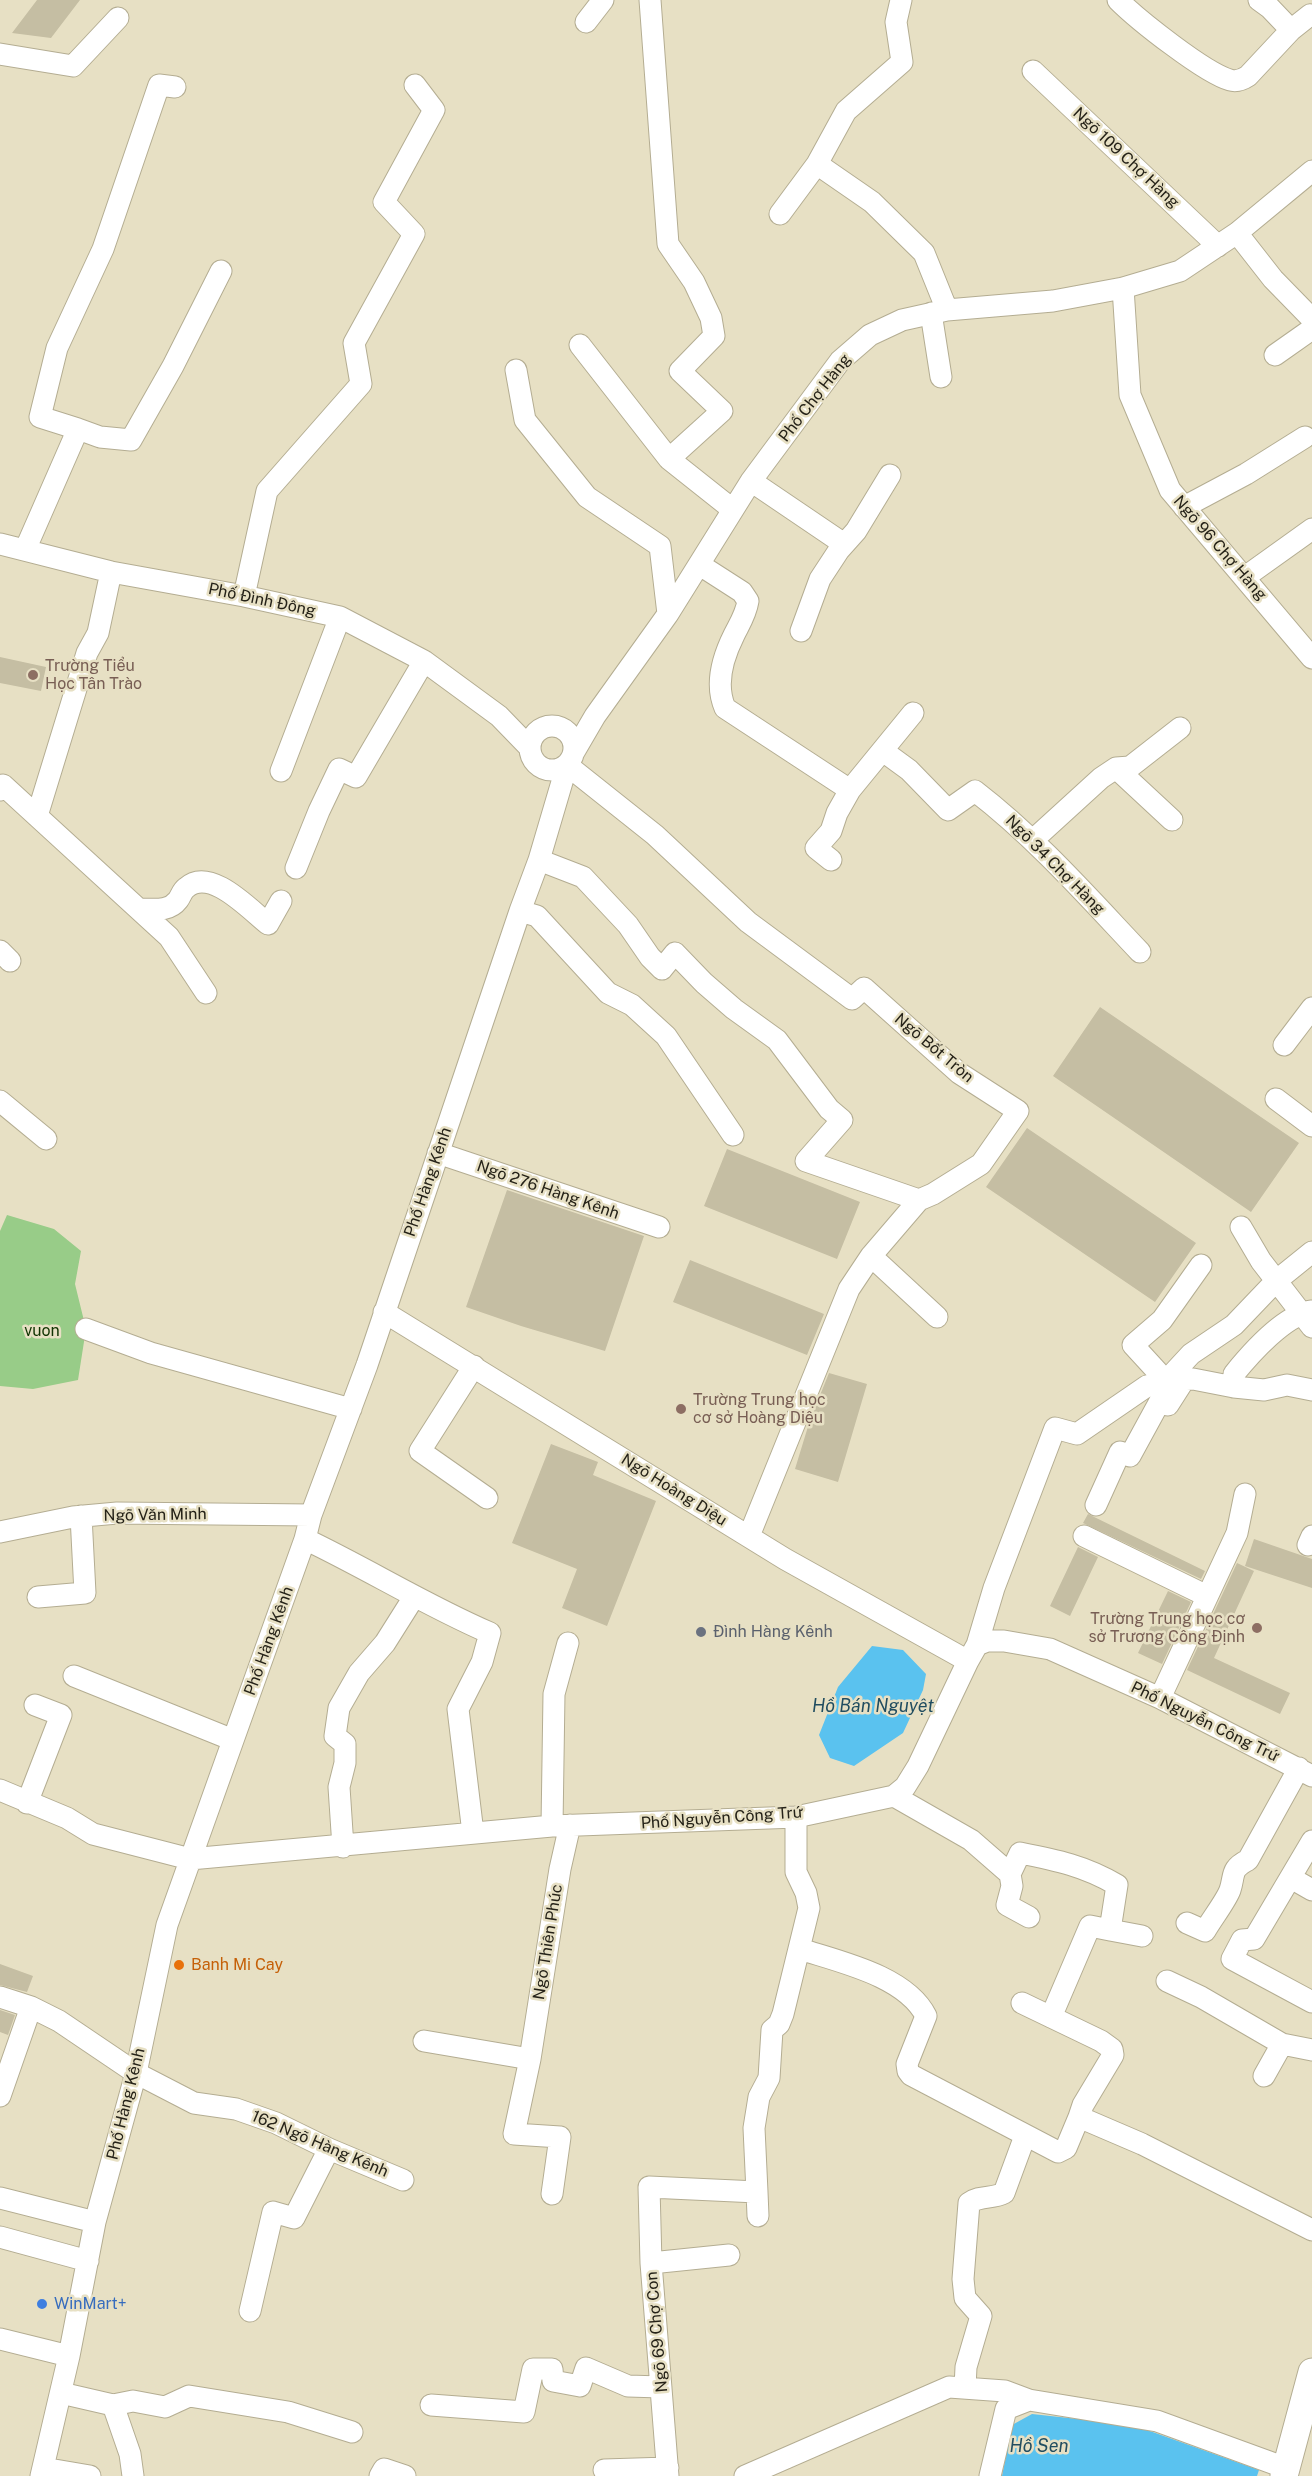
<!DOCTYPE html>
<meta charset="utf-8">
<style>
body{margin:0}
canvas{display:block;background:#e7e0c4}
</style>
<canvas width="1312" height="2476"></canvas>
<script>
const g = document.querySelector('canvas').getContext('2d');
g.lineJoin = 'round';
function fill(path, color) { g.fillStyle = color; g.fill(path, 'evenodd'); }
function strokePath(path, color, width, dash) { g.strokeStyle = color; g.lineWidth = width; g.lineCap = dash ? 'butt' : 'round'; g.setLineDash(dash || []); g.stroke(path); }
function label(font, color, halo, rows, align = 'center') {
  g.font = font + ' "Public Sans",sans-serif'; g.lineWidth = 5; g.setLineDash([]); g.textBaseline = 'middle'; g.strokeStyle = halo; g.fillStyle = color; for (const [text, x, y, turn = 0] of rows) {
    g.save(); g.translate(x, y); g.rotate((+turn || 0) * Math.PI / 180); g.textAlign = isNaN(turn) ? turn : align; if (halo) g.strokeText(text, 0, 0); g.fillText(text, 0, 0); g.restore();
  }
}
fill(new Path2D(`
 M7 1215 54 1229 81 1251 75 1284 86 1329 78 1380 33 1389 0 1386V1231Z`), '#98cc88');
fill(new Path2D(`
 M872 1646 903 1650 926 1674 923 1690 903 1733 854 1766 830 1758 819 1735 838 1687Z
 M1032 2414 1133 2425 1259 2470 1257 2476H1002L1012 2425Z`), '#5ac2ef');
fill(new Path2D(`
 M37 0H80L51 38 12 33Z
 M0 657 46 667 41 691 0 683Z
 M1100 1007 1299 1143 1251 1212 1053 1076Z
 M1027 1128 1196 1243 1155 1302 986 1187Z
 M727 1149 860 1202 837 1259 704 1206Z
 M507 1190 644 1236 605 1351 521 1326 466 1307Z
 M690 1260 824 1314 807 1355 673 1302Z
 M829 1373 867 1384 838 1482 795 1469 810 1420Z
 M551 1444 598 1462 593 1475 656 1501 607 1626 562 1608 577 1569 512 1543Z
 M1088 1514 1205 1571 1201 1579 1083 1523Z
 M1254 1539 1312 1559V1588L1245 1566Z
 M1078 1547 1098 1557 1070 1616 1050 1606Z
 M1237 1563 1254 1571 1214 1658 1290 1693 1280 1714 1187 1670Z
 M1168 1591 1191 1602 1162 1664 1138 1653Z
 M0 1964 33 1976 27 1992 0 1985Z
 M0 2010 15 2015 8 2035 0 2032Z`), '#c5bea3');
const minor = new Path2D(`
 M1118 0C1138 20 1205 73 1230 80 1237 82 1242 80 1248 76L1291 30 1310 15 1312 16
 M1259 0 1270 8 1291 30
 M586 22 603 0
 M0 54 73 66 118 18
 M1033 71 1218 246
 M817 164 872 202 924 253 947 310
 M780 214 817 164 846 111 902 62 896 22 901 0
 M1237 233 1273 279 1312 319
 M1123 288 1130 395 1170 490 1312 658
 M931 313 941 377
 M580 345 669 459 722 411 680 371 714 336 711 318 694 282 668 244 650 0
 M1275 355 1312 329
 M516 370 525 420 587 497 660 546 668 614
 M78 429 40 417 57 348 103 249 159 85 175 87
 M669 459 732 509
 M751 481 844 544
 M1184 507 1246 474 1305 437
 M0 544 111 572 244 596 340 617 424 661 499 716 530 748
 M25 550 78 429 100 437 131 440 173 366 221 271
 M700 565 742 592 748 601C746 614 740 623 734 635 723 657 715 685 725 708L850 790
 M1245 577 1312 529
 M244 596 267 491 361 384 354 343 414 234 384 202 434 110 415 85
 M801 631 820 579 839 550 856 531 890 475
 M530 748a22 22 0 1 1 44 0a22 22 0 1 1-44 0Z
 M883 751 909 770 948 810 975 791C1036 838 1087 896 1140 952
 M574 752 595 716 668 614 751 481 840 361 870 335 902 320 947 310 1053 301 1123 288 1180 271 1237 233 1312 171
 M1116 768 1172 820
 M281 771 340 617
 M0 790 3 785 169 937 206 993
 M37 816 87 653 98 633 111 572
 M1033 840 1101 778 1116 768 1130 767 1180 728
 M539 860 583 877 628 925 650 957 662 969 675 953 704 983 734 1009 777 1040 829 1109 842 1120 806 1161 919 1200
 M831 860 816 848 831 831 837 813 850 790 913 713
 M296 868 319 811 339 769 356 777 424 661
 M140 909C154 909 169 912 178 900 181 896 182 891 186 888 210 866 249 909 268 924L281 901
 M520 911 537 916 608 993 632 1005 666 1036 733 1135
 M0 951 10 961
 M1284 1045 1312 1008
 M1276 1099 1312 1126
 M0 1101 46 1139
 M438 1153 659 1227
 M1241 1227 1261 1261 1312 1327
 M871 1256 937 1317
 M1201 1265 1162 1320 1133 1345 1166 1381 1191 1354 1234 1325 1276 1281 1312 1252
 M384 1312 785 1559 968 1661
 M86 1329 151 1353 351 1409
 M474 1366 420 1451 487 1498
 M1234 1387V1374C1251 1353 1285 1315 1312 1311
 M1096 1505 1120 1452 1130 1456 1160 1401 1168 1405 1184 1380
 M0 1532 73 1517 117 1513 311 1515
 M1084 1536 1207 1596
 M305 1539C368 1569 427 1606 490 1633L482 1662 458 1709 473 1833
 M1308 1545 1312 1536
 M38 1597 85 1593 81 1516
 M977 1645 994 1588 1055 1428 1077 1434 1147 1386 1166 1381 1193 1379 1234 1387 1264 1390 1287 1385 1312 1390
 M74 1676 233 1740
 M1160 1698 1237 1533 1245 1494
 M0 1790 67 1818 93 1834 190 1859 552 1826 796 1817 894 1796 905 1787 918 1766 968 1661 977 1645 987 1641H1004L1050 1649 1160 1698 1312 1776
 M894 1796 971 1840 1010 1874
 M27 1803 61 1715 35 1705
 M552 1826 554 1694 568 1643
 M1312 1841 1254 1939 1242 1940 1232 1959 1312 2002
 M343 1847 339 1787 345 1763V1744L335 1736 339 1708 359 1673 385 1643 414 1597
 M1291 1878 1312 1890
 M1029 1917 1007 1905 1012 1886 1010 1874 1020 1853C1056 1860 1085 1866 1117 1885L1110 1930 1142 1936
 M1187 1923 1205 1931C1211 1920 1226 1901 1230 1890 1235 1875 1230 1869 1248 1860L1299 1768
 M800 1949C840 1962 906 1976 926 2016L907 2064 908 2071 911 2075 1058 2152 1066 2148 1079 2117 1142 2144 1312 2230
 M1167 1981 1201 1997 1282 2044 1312 2050
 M0 1997 31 2007 59 2021 136 2073 194 2103 236 2109 276 2123 329 2149 403 2180
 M1022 2003 1101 2041 1112 2049 1113 2055 1083 2105 1079 2117
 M1051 2017 1090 1926 1110 1930
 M424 2041 530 2059
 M1264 2076 1282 2044
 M0 2096 31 2007
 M757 2192 758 2216
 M552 2194 560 2137 514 2134 530 2059 560 1869 570 1825
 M0 2198 95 2222
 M0 2237 88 2261
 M651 2263 729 2255
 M250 2311 273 2212 294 2218 329 2149
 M0 2339 69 2356
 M965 2388 966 2367 981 2316 965 2298 963 2279 969 2203C980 2195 993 2199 1004 2193L1025 2136
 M61 2393 113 2405 133 2401 165 2407 189 2396 288 2412 352 2432
 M113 2405 130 2454 133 2476
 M431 2405 524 2412 533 2369H552L553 2381 580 2386 586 2368 628 2386 661 2387
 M43 2468 90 2476
 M604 2470 668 2468
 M41 2476 69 2356 95 2222 136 2073 167 1925 305 1539 311 1515 367 1365 520 911 539 860 567 765 655 835 748 922 852 999 864 988 959 1073 1018 1111 981 1164 933 1194 919 1200 871 1256 849 1289 749 1536
 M380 2476 384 2469 405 2476
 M668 2476 651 2263 649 2187 757 2192 754 2128 759 2097 769 2078 772 2030 779 2024 783 2014 809 1908 806 1893 796 1872V1817
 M745 2476 949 2387 1005 2391 1029 2400
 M990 2476 1006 2409 1029 2400 1157 2421 1286 2468`);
const major = new Path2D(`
 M1284 2476 1312 2372`);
strokePath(minor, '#b4ad92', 23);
strokePath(major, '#b4ad92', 29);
strokePath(minor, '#fff', 21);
strokePath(major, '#fff', 27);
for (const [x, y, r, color] of [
 [33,675,6,"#8d6e63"],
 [681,1409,6,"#8d6e63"],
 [1257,1628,6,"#8d6e63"],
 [701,1632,6,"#6b7280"],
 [179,1965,6,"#e8710a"],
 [42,2304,6,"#3f7fe0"]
]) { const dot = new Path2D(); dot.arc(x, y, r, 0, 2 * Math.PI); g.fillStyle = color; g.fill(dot); strokePath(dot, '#e7e0c4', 2); }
label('16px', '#252218', '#e7e0c4', [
 ["Ngõ 109 Chợ Hàng",1126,158,43],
 ["Phố Chợ Hàng",815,398,-52],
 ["Ngõ 96 Chợ Hàng",1220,548,49],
 ["Phố Đình Đông",262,600,12],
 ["Ngõ 34 Chợ Hàng",1055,865,45],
 ["Ngõ Bốt Tròn",934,1048,40],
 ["Phố Hàng Kênh",428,1182,-71],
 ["Ngõ 276 Hàng Kênh",548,1190,19],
 ["Ngõ Hoàng Diệu",674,1490,32],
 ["Ngõ Văn Minh",155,1515,-1],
 ["Phố Hàng Kênh",269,1641,-70],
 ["Phố Nguyễn Công Trứ",1205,1722,26],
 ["Phố Nguyễn Công Trứ",722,1818,-4],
 ["Ngõ Thiên Phúc",548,1942,-81],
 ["Phố Hàng Kênh",126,2104,-76],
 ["162 Ngõ Hàng Kênh",320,2144,23],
 ["Ngõ 69 Chợ Con",657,2332,-95]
]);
label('16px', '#785e54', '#e7e0c4', [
 ["Trường Tiểu",45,666],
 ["Học Tân Trào",45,684],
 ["Trường Trung học",693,1400],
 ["cơ sở Hoàng Diệu",693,1418],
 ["Trường Trung học cơ",1245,1619,"right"],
 ["sở Trương Công Định",1245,1637,"right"]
], 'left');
label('16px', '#113503', '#e7e0c4', [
 ["vuon",42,1331]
]);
label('16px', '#5b616d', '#e7e0c4', [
 ["Đình Hàng Kênh",713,1632]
], 'left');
label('16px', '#c56008', '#e7e0c4', [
 ["Banh Mi Cay",191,1965]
], 'left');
label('16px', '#366cbe', '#e7e0c4', [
 ["WinMart+",54,2304]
], 'left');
label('italic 18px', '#214d60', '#e7e0c4', [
 ["Hồ Bán Nguyệt",873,1706],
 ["Hồ Sen",1039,2446]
]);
</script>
